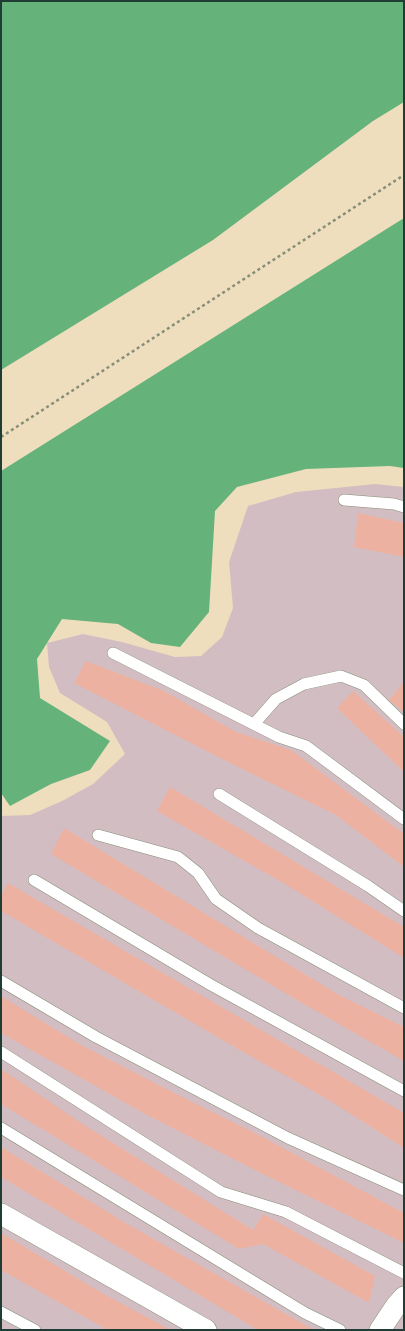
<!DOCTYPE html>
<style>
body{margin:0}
#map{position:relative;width:405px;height:1331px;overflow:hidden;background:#efdebd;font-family:Caveat,sans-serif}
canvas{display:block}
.frame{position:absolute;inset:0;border:2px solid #1f3d34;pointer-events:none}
</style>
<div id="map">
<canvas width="405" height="1331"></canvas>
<div class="frame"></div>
</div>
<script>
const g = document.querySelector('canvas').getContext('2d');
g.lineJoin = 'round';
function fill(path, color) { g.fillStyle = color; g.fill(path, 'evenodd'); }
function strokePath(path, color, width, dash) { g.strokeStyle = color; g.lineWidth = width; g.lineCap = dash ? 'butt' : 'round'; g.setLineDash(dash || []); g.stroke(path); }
fill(new Path2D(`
 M375 484 404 487V1330H1V816L30 815 62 801 93 784 125 754 107 722 60 693 49 667 47 643 83 634 122 642 175 657 201 656 222 637 233 608 229 562 248 506 296 492Z`), '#d2bec2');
fill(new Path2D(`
 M1 1H404V102L373 121 213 240 1 370Z
 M404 218V468L390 466 306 469 237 487 215 511 209 612 180 647 151 643 118 624 62 619 37 659 40 698 110 741 90 770 51 784 10 806 1 793V471Z`), '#66b27b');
fill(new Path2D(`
 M358 513 404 523V557L354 547Z
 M86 661 164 691 236 732 291 750 404 834V867L336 815 228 762 74 683Z
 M404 682V712L389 700Z
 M353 691 404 737V772L337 708Z
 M170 787 404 927V958L285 884 157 811Z
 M64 828 339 995 404 1027V1061L302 1003 51 854Z
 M8 883 404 1113V1148L329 1100 245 1053 1 911V896Z
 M1 996 81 1045 188 1100 255 1133 404 1213V1243L263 1174 147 1115 1 1033Z
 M1 1069 84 1125 253 1230 263 1214 375 1276 369 1303 263 1244 239 1249 1 1104Z
 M1 1147 129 1225 314 1330H258L1 1177Z
 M1 1233 102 1293 171 1330H108L1 1270Z`), '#edb1a2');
const service = new Path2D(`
 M344 500 394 504 404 507
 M113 653 279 737 306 746 404 819
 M254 724 276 699 304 684 341 676 364 685 404 724
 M219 794 368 886 404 911
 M98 835 178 857 198 873 216 899 258 928 404 1008
 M34 880 211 985 404 1091
 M1 981 96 1037 288 1138 404 1190
 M1 1052 221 1192 286 1212 404 1273
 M1 1128 305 1313 340 1330
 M1 1312 35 1330`);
const minor = new Path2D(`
 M1 1214 206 1330
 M380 1330 396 1306 404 1297`);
strokePath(service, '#878e78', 12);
strokePath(minor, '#878e78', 22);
strokePath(new Path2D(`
 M1 437 404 175`), '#878e78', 2.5, [3, 3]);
strokePath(service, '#fff', 11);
strokePath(minor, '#fff', 21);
</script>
